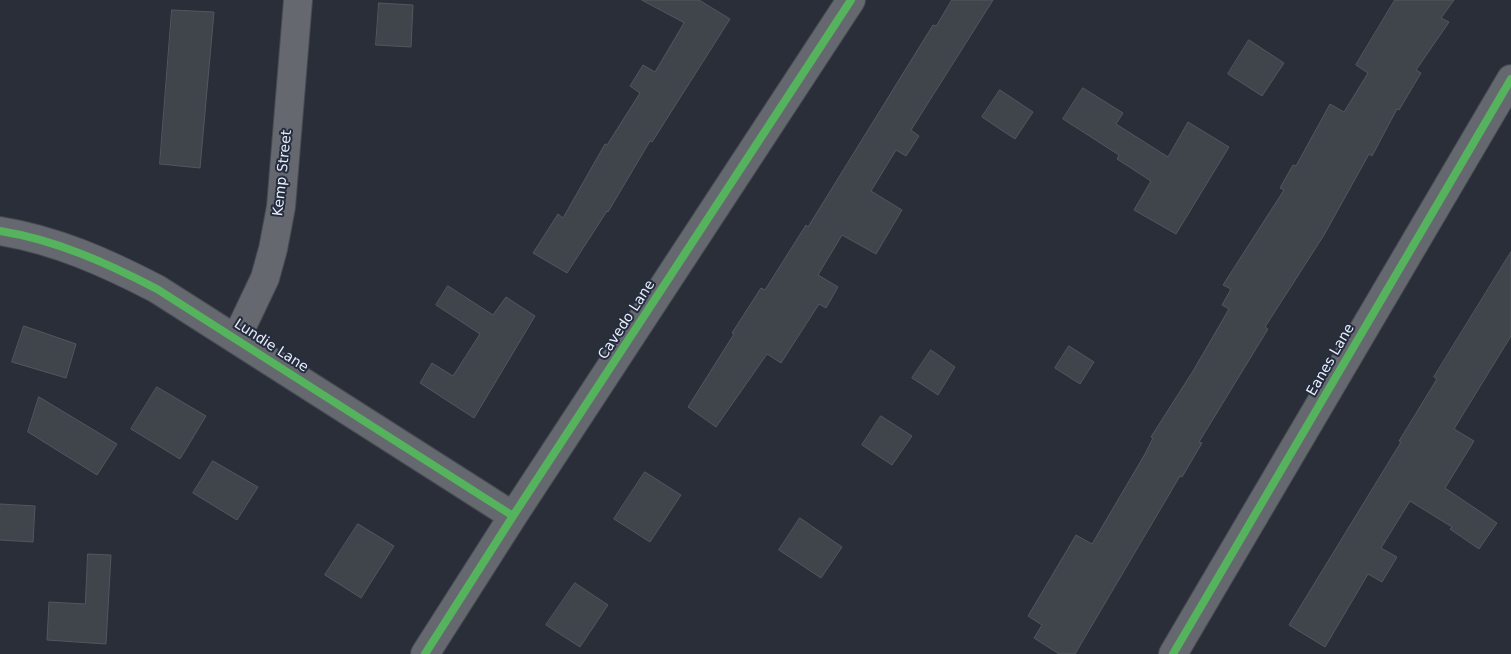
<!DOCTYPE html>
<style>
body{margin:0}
canvas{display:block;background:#2a2e38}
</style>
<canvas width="1511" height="654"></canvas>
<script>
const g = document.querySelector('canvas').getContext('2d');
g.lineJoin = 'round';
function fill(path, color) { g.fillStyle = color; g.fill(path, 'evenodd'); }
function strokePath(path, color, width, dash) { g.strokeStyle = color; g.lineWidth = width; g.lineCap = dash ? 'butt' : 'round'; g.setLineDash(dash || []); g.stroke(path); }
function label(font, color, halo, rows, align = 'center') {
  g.font = font + ' "DejaVu Sans",sans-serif'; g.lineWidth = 4; g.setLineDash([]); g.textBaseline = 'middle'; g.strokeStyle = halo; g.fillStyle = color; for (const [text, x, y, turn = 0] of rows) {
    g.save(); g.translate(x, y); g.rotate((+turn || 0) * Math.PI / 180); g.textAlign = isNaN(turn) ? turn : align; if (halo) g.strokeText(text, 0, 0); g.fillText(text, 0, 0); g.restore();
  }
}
const building = new Path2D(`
 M642 0H699L730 19 652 142 650 141 608 212 607 211 567 273 533 253 558 214 563 218 605 144 607 145 640 93 630 86 643 65 655 72 684 23Z
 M952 0H993L911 130 919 136 906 156 896 150 871 191 902 210 876 254 842 235 818 275 838 287 826 308 819 304 781 363 767 354 716 427 688 407 734 334 732 333 761 288 765 290 806 225 808 227 933 25 936 26Z
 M1395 0H1454L1441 18 1449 22 1416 70 1421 73 1399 110 1397 109 1372 156 1369 154 1324 235 1265 327 1268 329 1199 442 1202 443 1182 477 1180 476 1075 654H1059L1034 638 1042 625 1028 616 1076 535 1092 544 1145 454 1153 438 1151 437 1193 371 1229 309 1222 305 1231 289 1223 285 1284 190 1280 188 1293 165 1296 166 1330 104 1344 112 1368 73 1356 65Z
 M379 3 413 5 411 47 376 45Z
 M172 10 214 12 200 168 160 164Z
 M1249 40 1284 63 1262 96 1228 74Z
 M1083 88 1123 113 1116 124 1168 157 1188 122 1229 147 1176 234 1134 210 1151 181 1117 159 1119 155 1063 119Z
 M1000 90 1033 112 1015 139 982 117Z
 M1511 252V336L1454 429 1474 441 1445 488 1497 523 1479 549 1450 529 1452 527 1410 501 1381 548 1397 557 1382 582 1368 574 1325 647 1289 625 1401 442 1399 441 1437 379 1434 377Z
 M448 286 493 315 506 297 535 316 474 418 420 383 432 363 453 376 480 334 436 305Z
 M24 326 76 344 66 378 12 362Z
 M1069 346 1094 362 1080 384 1055 368Z
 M931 350 955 367 938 395 912 378Z
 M157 387 206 416 180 459 131 429Z
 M39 397 117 444 97 475 28 432Z
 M881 416 912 436 892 465 862 445Z
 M213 461 258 487 237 520 193 493Z
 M645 472 681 495 650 542 614 519Z
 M0 504 35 506 33 542 0 540Z
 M800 518 842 547 821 578 779 550Z
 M358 524 394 546 361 598 325 575Z
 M88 554 111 555 106 644 47 640 49 602 85 604Z
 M575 583 608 605 580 647 546 625Z`);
fill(building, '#40444b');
strokePath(building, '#53565e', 1);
const minor = new Path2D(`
 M0 231C56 240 107 263 157 289L513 516
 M236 339 265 278 273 249 281 207 298 0
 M425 654 513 516 851 0
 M1173 654 1511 79`);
strokePath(minor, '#464a53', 30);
strokePath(minor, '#65686f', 28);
strokePath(new Path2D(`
 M0 231C56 240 107 263 157 289L513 516
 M425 654 513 516 851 0
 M1173 654 1511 79`), '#56b35d', 8);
label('14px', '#e8eefa', '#242c3e', [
 ["Kemp Street",283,173,-84],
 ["Cavedo Lane",627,320,-57],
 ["Lundie Lane",271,346,33],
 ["Eanes Lane",1331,360,-60]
]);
</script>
